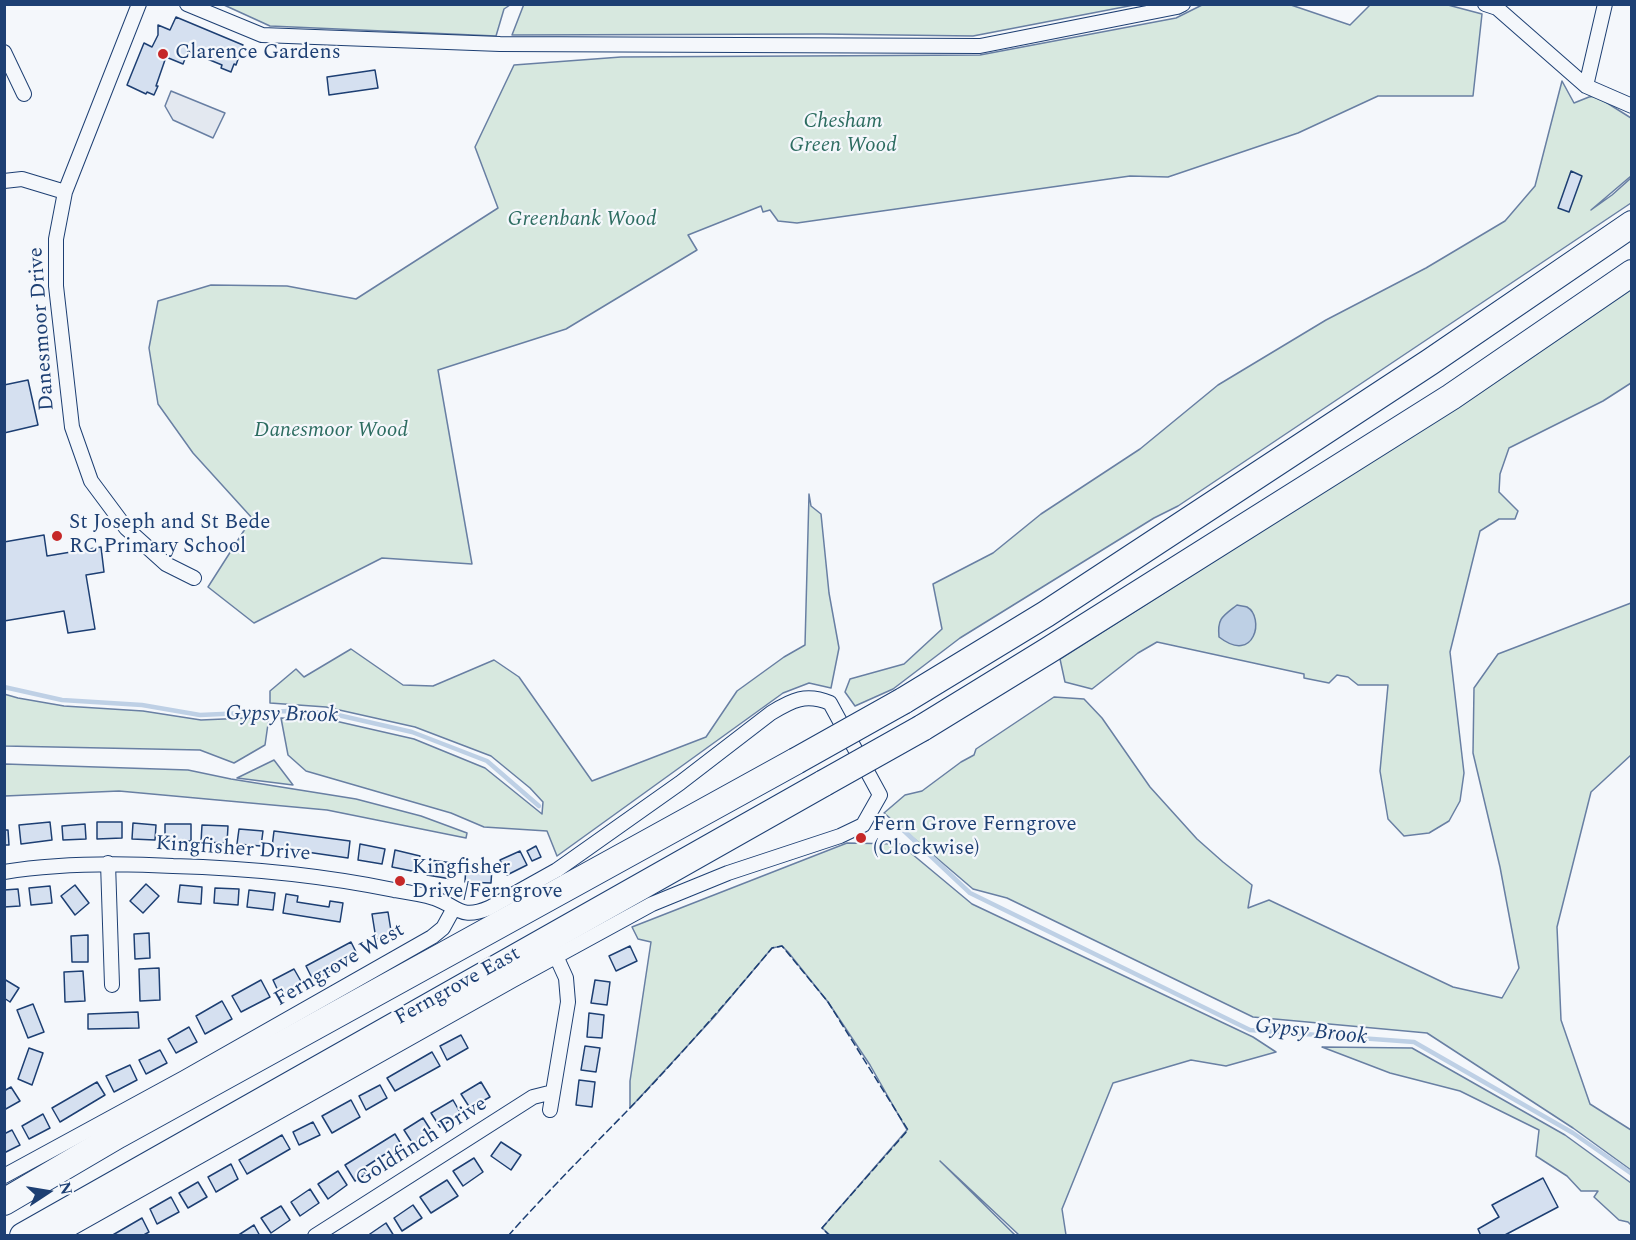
<!DOCTYPE html>
<style>
body{margin:0}
#map{position:relative;width:1636px;height:1240px;overflow:hidden;background:#f4f7fb;font-family:Spectral,serif}
canvas{display:block}
.frame{position:absolute;inset:0;border:6px solid #1d3f73;pointer-events:none}
.north{position:absolute;left:18px;top:1162px;width:60px;height:60px;-webkit-text-stroke:4px #f4f7fb;paint-order:stroke;rotate:78deg;font-size:16px;font-weight:700;line-height:24px;text-align:center;color:#1d3f73}
.north::after{content:'';display:block;margin:auto;width:21px;height:27px;background:#1d3f73;clip-path:polygon(50% 0,100% 100%,50% 72%,0 100%)}
</style>
<div id="map">
<canvas width="1636" height="1240"></canvas>
<div class="frame"></div>
<div class="north">N</div>
</div>
<script>
const g = document.querySelector('canvas').getContext('2d');
g.lineJoin = 'round';
function fill(path, color) { g.fillStyle = color; g.fill(path, 'evenodd'); }
function strokePath(path, color, width, dash) { g.strokeStyle = color; g.lineWidth = width; g.lineCap = dash ? 'butt' : 'round'; g.setLineDash(dash || []); g.stroke(path); }
function label(font, color, halo, rows, align = 'center') {
  g.font = font + ' Spectral,serif'; g.lineWidth = 4.5; g.setLineDash([]); g.textBaseline = 'middle'; g.strokeStyle = halo; g.fillStyle = color; for (const [text, x, y, turn = 0] of rows) {
    g.save(); g.translate(x, y); g.rotate((+turn || 0) * Math.PI / 180); g.textAlign = isNaN(turn) ? turn : align; if (halo) g.strokeText(text, 0, 0); g.fillText(text, 0, 0); g.restore();
  }
}
const green = new Path2D(`
 M524 4H1134V5L973 36 822 34 512 35Z
 M1204 4 1291 5 1350 25 1370 5H1448L1482 14 1473 96H1378L1298 133 1168 177 1130 176 797 223 778 221 770 210 763 212 761 206 688 235 697 250 566 329 438 370 472 564 382 558 254 623 208 587 252 518 193 453 158 404 149 348 158 301 211 285 287 286 356 299 498 208 475 147 514 65 621 57 980 55 1176 18Z
 M224 5H510L504 9 496 36 270 26Z
 M1562 81 1574 103 1589 97 1596 96 1631 118V176L1591 210 1612 195 1631 178V203L1178 506 1154 518 960 638 893 689 855 706 845 692 850 679 904 664 942 629 933 584 993 553 1041 514 1140 449 1218 385 1326 320 1426 268 1505 221 1535 186Z
 M1631 285V383L1603 401 1509 448 1500 474 1499 492 1518 511 1515 519H1499L1480 531 1450 652 1464 773 1460 801 1449 821 1429 833 1404 836 1388 819 1380 771 1388 685H1358L1348 677 1337 675 1329 683 1304 678V674L1157 642 1138 653 1092 689 1065 682 1060 659 1376 458Z
 M809 494 811 506 821 514 829 593 839 648 831 688 809 683 783 693 557 856 547 831 484 827 451 813 306 771 288 755 281 718 331 720 414 739 485 768 542 814 543 802 530 788 491 756 415 727 326 707 270 703V691L296 669 304 677 351 649 403 685 433 686 494 660 519 677 592 781 706 737 737 691 784 657 805 645Z
 M1631 603V755L1591 792 1557 927 1561 1020 1590 1104 1631 1130V1170L1573 1128 1427 1033 1253 1017 1007 898 973 889 884 813 905 795 922 791 961 762 974 755 976 749 1054 697 1084 699 1102 718 1150 787 1197 839 1223 862 1252 885 1248 908 1269 900 1453 987 1502 998 1519 968 1500 867 1473 753 1474 688 1498 654Z
 M4 694 18 698 64 706 143 711 201 720 269 717 265 745 234 763 200 750 5 746Z
 M274 760 293 785 237 778Z
 M5 764 188 770 231 779 356 799 421 816 467 833 466 838 327 810 119 791 5 796Z
 M847 843 900 844 972 904 1253 1037 1276 1052 1226 1066 1191 1060 1113 1083 1062 1209 1066 1235H1019L940 1161 1015 1235H830L822 1228 907 1130 870 1065 828 1002 788 952 782 946 772 948 714 1017 630 1108V1081L651 942 638 939 632 927Z
 M1322 1047 1412 1048 1565 1135 1631 1183V1225L1628 1222 1619 1220 1594 1197 1598 1191H1581L1567 1176 1536 1156 1539 1130 1460 1091 1390 1073Z`);
fill(green, '#d7e8df');
strokePath(green, '#687fa3', 1.5);
const parking = new Path2D(`
 M171 91 225 113 213 138 173 120 165 106Z`);
fill(parking, '#e3e8f0');
strokePath(parking, '#687fa3', 1.5);
const water = new Path2D(`
 M1237 605C1241 606 1244 606 1247 607 1265 617 1255 665 1219 637 1217 618 1223 616 1237 605Z`);
fill(water, '#bed0e5');
strokePath(water, '#687fa3', 1.5);
strokePath(new Path2D(`
 M4 687 62 700 142 705 200 715 288 711 329 713 412 732 487 761 539 806
 M902 829 970 893 1250 1030 1414 1042 1573 1133 1632 1174`), '#bed0e5', 4.5);
const building = new Path2D(`
 M176 17 243 45 236 65 234 64 231 72 221 68 222 65 188 51 183 64 166 57 156 86H158L154 95 147 92 146 94 127 85 144 43 152 47 158 35V25L170 30Z
 M375 70 378 88 329 95 327 77Z
 M1571 171 1582 176 1569 212 1558 208Z
 M28 380 38 425 4 433V385Z
 M44 535 47 556 101 547 104 572 86 575 95 629 68 633 64 611 4 621V542Z
 M50 822 52 840 21 844 19 825Z
 M97 822H122V838L97 839Z
 M133 823 156 825 155 840 132 839Z
 M85 824 86 839 63 840 62 826Z
 M165 824H191V841H165Z
 M202 825 228 826 227 843 201 842Z
 M239 829 263 831 261 846 237 844Z
 M4 830H8L9 845H4Z
 M274 831 350 841 348 858 272 847Z
 M360 844 385 849 382 864 358 860Z
 M536 846 541 857 532 861 527 851Z
 M395 850 420 856 417 872 392 867Z
 M520 851 527 865 507 875 500 860Z
 M430 860 453 863 451 879 427 875Z
 M466 866 492 868 491 883 465 882Z
 M146 884 159 896 143 913 130 901Z
 M75 885 89 903 75 915 61 896Z
 M180 885 202 887 201 904 178 902Z
 M50 886 52 903 31 905 29 888Z
 M215 888 239 889 238 905 214 903Z
 M18 889 20 906 4 907V890Z
 M249 890 275 893 273 910 247 907Z
 M286 894 298 896 297 902 329 907 330 901 343 903 340 922 283 913Z
 M388 912 392 937 376 939 372 914Z
 M149 933 150 958 135 959 134 934Z
 M88 935V962H72L71 936Z
 M351 942 358 956 313 980 306 966Z
 M630 946 637 961 616 971 609 956Z
 M159 968 160 1000 140 1001 139 969Z
 M294 969 302 983 280 995 273 980Z
 M83 971 85 1001 65 1002 64 972Z
 M4 979 19 988 10 1002 4 998Z
 M261 980 270 997 241 1012 232 996Z
 M595 980 610 982 607 1005 591 1003Z
 M222 1001 232 1019 205 1034 196 1016Z
 M33 1004 44 1032 28 1038 17 1010Z
 M138 1012 139 1028 88 1029V1014Z
 M589 1013 604 1015 602 1038 587 1037Z
 M189 1027 197 1042 176 1053 168 1039Z
 M461 1035 468 1048 447 1060 440 1046Z
 M585 1046 600 1048 596 1072 581 1070Z
 M29 1048 43 1053 32 1085 18 1079Z
 M160 1050 167 1063 146 1074 139 1060Z
 M432 1052 440 1066 395 1091 387 1078Z
 M130 1065 137 1080 114 1092 106 1076Z
 M579 1080 595 1082 592 1107 576 1105Z
 M97 1082 105 1095 60 1122 52 1108Z
 M481 1082 490 1097 470 1108 461 1094Z
 M380 1085 387 1098 366 1110 359 1096Z
 M11 1087 20 1101 4 1110V1091Z
 M351 1100 360 1117 332 1133 322 1116Z
 M453 1100 461 1114 440 1127 431 1113Z
 M43 1114 50 1128 29 1139 22 1126Z
 M423 1118 432 1132 413 1144 404 1130Z
 M313 1122 320 1135 299 1145 293 1132Z
 M12 1130 20 1145 4 1153V1134Z
 M395 1134 404 1149 393 1156 390 1151 362 1169 366 1174 355 1181 345 1165Z
 M282 1135 290 1149 247 1174 239 1160Z
 M501 1142 521 1155 511 1170 491 1156Z
 M474 1158 483 1172 463 1186 453 1171Z
 M231 1164 238 1179 216 1192 208 1177Z
 M338 1171 347 1185 328 1199 318 1184Z
 M1543 1178 1558 1207 1503 1236H1481L1478 1229 1499 1217 1492 1205Z
 M447 1180 458 1196 431 1213 420 1197Z
 M198 1182 207 1197 188 1208 179 1193Z
 M310 1189 319 1203 300 1216 291 1202Z
 M171 1197 179 1212 157 1224 150 1209Z
 M413 1205 422 1218 402 1231 394 1218Z
 M281 1206 290 1220 271 1233 261 1218Z
 M142 1218 149 1232 142 1236H111Z
 M386 1223 394 1236H367Z
 M254 1225 260 1236H237Z`);
fill(building, '#d5e0f0');
strokePath(building, '#1d3f73', 1.5);
const street = new Path2D(`
 M139 4 65 192 56 239V286L72 427 91 481 126 528 166 564 194 578
 M187 4 262 35 500 44 980 46 1177 7 1183 4
 M1485 4 1497 8 1586 86 1632 106
 M4 52 24 94
 M1586 86 1605 4
 M4 181 22 179 65 192
 M108 863 112 985
 M4 872C61 863 116 863 173 866 247 868 321 875 394 890 407 892 421 894 434 898 459 907 460 920 489 908L557 870 680 783 771 713C792 700 806 693 830 703L880 795 863 825 840 836 728 873 652 904 513 980 58 1236
 M550 1110 568 1002 566 978 556 956
 M4 1176 184 1078 432 937 443 928 454 908
 M315 1236 533 1097 553 1092`);
const highway = new Path2D(`
 M903 701 1046 614 1430 362 1632 224
 M922 728 1049 650 1451 397 1632 273
 M4 1202 118 1135 796 761
 M23 1236 824 783`);
strokePath(street, '#1d3f73', 16);
strokePath(highway, '#1d3f73', 28);
strokePath(street, '#f4f7fb', 14);
strokePath(highway, '#f4f7fb', 26);
const highwayBridge = new Path2D(`
 M796 761 903 701
 M824 783 922 728`);
strokePath(highwayBridge, '#1d3f73', 28, []);
strokePath(highwayBridge, '#f4f7fb', 26);
strokePath(new Path2D(`
 M508 1236C547 1192 588 1151 629 1109 679 1057 726 1003 772 948L782 946 828 1002 908 1130 822 1228 830 1236`), '#1d3f73', 1.5, [8, 3]);
for (const [x, y, r, color] of [
 [163,54,6,"#c62828"],
 [57,536,6,"#c62828"],
 [861,838,6,"#c62828"],
 [400,881,6,"#c62828"]
]) { const dot = new Path2D(); dot.arc(x, y, r, 0, 2 * Math.PI); g.fillStyle = color; g.fill(dot); strokePath(dot, '#f4f7fb', 2); }
label('21px', '#1d3f73', '#f4f7fb', [
 ["Clarence Gardens",175,54],
 ["St Joseph and St Bede",69,524],
 ["RC Primary School",69,548],
 ["Fern Grove Ferngrove",873,826],
 ["(Clockwise)",873,850],
 ["Kingfisher",412,869],
 ["Drive/Ferngrove",412,893]
], 'left');
label('italic 21px', '#2c6c60', '#f4f7fb', [
 ["Chesham",843,123],
 ["Green Wood",843,147],
 ["Greenbank Wood",582,221],
 ["Danesmoor Wood",331,432]
]);
label('21px', '#1d3f73', '#f4f7fb', [
 ["Danesmoor Drive",43,329,-94],
 ["Kingfisher Drive",233,850,4],
 ["Ferngrove West",340,966,-30],
 ["Ferngrove East",458,987,-29],
 ["Goldfinch Drive",422,1143,-32]
]);
label('italic 22px', '#1d3f73', '#f4f7fb', [
 ["Gypsy Brook",282,716,1],
 ["Gypsy Brook",1311,1033,6]
]);
</script>
